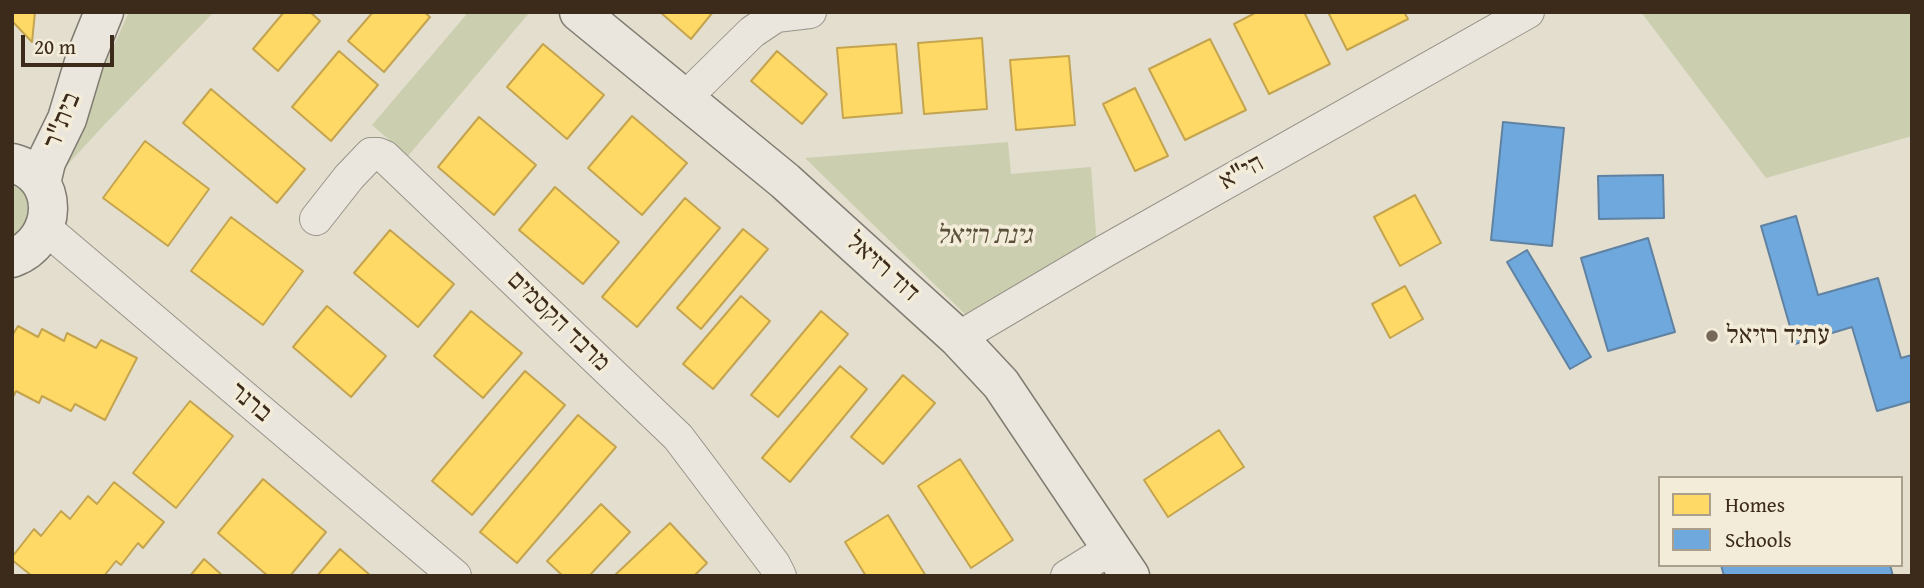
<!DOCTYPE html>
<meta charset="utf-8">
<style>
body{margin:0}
#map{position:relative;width:1924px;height:588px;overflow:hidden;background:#e3dece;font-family:"Gentium Book Plus",serif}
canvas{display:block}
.frame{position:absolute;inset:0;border:14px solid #3c2a1a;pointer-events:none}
.legend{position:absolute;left:1658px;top:476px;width:245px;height:91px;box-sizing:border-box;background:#f3ecd9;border:2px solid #aa9e8d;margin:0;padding:9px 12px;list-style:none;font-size:21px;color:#3c2a1a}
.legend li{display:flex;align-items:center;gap:14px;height:35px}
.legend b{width:35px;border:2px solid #aa9e8d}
.scale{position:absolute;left:21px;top:35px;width:93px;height:32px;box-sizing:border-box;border:4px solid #3c2a1a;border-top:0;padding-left:9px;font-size:21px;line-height:24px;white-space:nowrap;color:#3c2a1a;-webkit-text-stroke:5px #f3ecd9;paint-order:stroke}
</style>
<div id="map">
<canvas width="1924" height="588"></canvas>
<div class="frame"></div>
<ul class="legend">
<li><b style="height:19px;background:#ffd966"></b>Homes</li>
<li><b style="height:19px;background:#6fa8dc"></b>Schools</li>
</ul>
<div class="scale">20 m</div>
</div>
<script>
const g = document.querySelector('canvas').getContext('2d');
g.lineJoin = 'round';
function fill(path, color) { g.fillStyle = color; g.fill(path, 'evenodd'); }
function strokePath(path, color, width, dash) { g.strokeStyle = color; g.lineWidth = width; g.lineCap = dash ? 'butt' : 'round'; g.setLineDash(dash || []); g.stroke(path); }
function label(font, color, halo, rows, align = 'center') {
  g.font = font + ' "Gentium Book Plus","Frank Ruhl Libre",serif'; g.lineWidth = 7; g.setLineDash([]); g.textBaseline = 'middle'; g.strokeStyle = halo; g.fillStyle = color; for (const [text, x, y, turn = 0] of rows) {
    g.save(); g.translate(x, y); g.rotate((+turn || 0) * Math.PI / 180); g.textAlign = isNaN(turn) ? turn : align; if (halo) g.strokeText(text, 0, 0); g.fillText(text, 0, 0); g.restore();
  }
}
fill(new Path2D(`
 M129 12H214L105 124 58 175 85 109Z
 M463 12H530L408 156 372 125 466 15Z
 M1641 12H1912V136L1766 178Z
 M1008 142 1011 174 1091 167 1097 247 974 323 805 158Z
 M12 182C24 191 36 206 28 222 25 228 17 234 12 239Z`), '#cbcfaf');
const homes = new Path2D(`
 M12 12H35L32 42 12 21Z
 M284 12H310L320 21 278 71 253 49Z
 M373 12H424L430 17 384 72 348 41Z
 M660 12H713L691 39Z
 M1257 12H1304L1330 64 1269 94 1234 24Z
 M1328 12H1404L1408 19 1347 50Z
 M982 38 987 109 924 114 918 43Z
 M1210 39 1246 110 1185 140 1149 69Z
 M543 44 604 95 567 139 507 87Z
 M896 44 902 113 843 118 837 48Z
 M339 51 378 85 331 141 292 107Z
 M777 51 827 94 802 124 751 81Z
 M1069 56 1075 125 1016 130 1010 60Z
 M1135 88 1168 156 1135 171 1103 104Z
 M211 89 305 169 277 203 183 123Z
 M632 116 687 163 642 215 588 168Z
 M479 117 536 165 494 215 438 167Z
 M145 141 209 189 168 246 103 198Z
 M555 187 619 242 583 284 519 230Z
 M1415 195 1441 243 1400 266 1374 217Z
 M685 198 720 228 637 327 602 297Z
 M231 217 303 271 263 325 191 271Z
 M743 229 768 249 701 329 677 308Z
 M390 230 454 284 418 327 354 273Z
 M1405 286 1423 319 1390 338 1372 304Z
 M741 296 770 321 713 389 683 364Z
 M327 306 386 356 351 397 293 347Z
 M471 311 522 353 483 398 434 356Z
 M821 311 848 334 778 417 751 395Z
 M18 326 38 337 42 329 64 341 67 333 96 348 101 340 137 358 105 420 75 404 71 411 42 396 39 403 16 391 12 399V336Z
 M840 366 867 389 790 482 762 458Z
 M525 371 565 405 472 515 432 481Z
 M903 375 935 403 883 464 851 437Z
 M190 401 233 436 176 508 133 473Z
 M578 415 616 447 517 563 480 532Z
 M1219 430 1244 467 1168 517 1144 480Z
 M960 459 1013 540 971 568 918 486Z
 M263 479 326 532 290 576H268L218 533Z
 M114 482 164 522 143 548 138 543 121 565 116 561 104 576H32L12 560V557L34 529 41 536 61 511 70 519 88 496 97 504Z
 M601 504 630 532 589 576H563L547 561Z
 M888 515 926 576H866L845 542Z
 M670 523 707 563 694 576H614Z
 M340 549 371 576H317Z
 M204 559 223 576H190Z`);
fill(homes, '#ffd966');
strokePath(homes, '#c4a44f', 2);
const schools = new Path2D(`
 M1503 122 1564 128 1552 246 1491 240Z
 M1663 175 1664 218 1599 219 1598 176Z
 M1796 216 1818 295 1878 278 1901 358 1912 355V401L1877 411 1852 327 1795 344 1761 226Z
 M1648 238 1675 332 1608 351 1581 258Z
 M1527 250 1591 357 1570 369 1507 262Z
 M1721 565H1890L1893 576H1724Z`);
fill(schools, '#6fa8dc');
strokePath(schools, '#6082a2', 2);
const street = new Path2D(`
 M685 98 752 32 776 16 810 12
 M316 219 349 177 371 154H378L385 157 678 437 774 564 780 576
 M45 228 455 576
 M958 338 1105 251 1528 12
 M1067 576 1112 548`);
const secondary = new Path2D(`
 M579 12 785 181 958 338 1001 384 1130 576
 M12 163C61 175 59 241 12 258
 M41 183 46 162 67 119 85 59 104 12`);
strokePath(street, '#999489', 34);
strokePath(secondary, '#817c71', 41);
strokePath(street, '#eae6de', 32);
strokePath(secondary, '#eae6de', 38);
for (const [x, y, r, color] of [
 [1712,336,7,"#766959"]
]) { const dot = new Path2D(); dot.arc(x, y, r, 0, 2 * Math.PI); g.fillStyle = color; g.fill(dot); strokePath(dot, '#f3ecd9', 2.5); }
label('26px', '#3c2a1a', '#f3ecd9', [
 ["בית\"ר",63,121,-68],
 ["הי\"א",1242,173,-29],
 ["דוד רזיאל",882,268,42],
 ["מרבד הקסמים",558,322,44],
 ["ברנר",250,403,40]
]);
label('italic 26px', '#5b5039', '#f3ecd9', [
 ["גינת רזיאל",984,236]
]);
label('26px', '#3c2a1a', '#f3ecd9', [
 ["עתיד רזיאל",1726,336]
], 'left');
</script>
